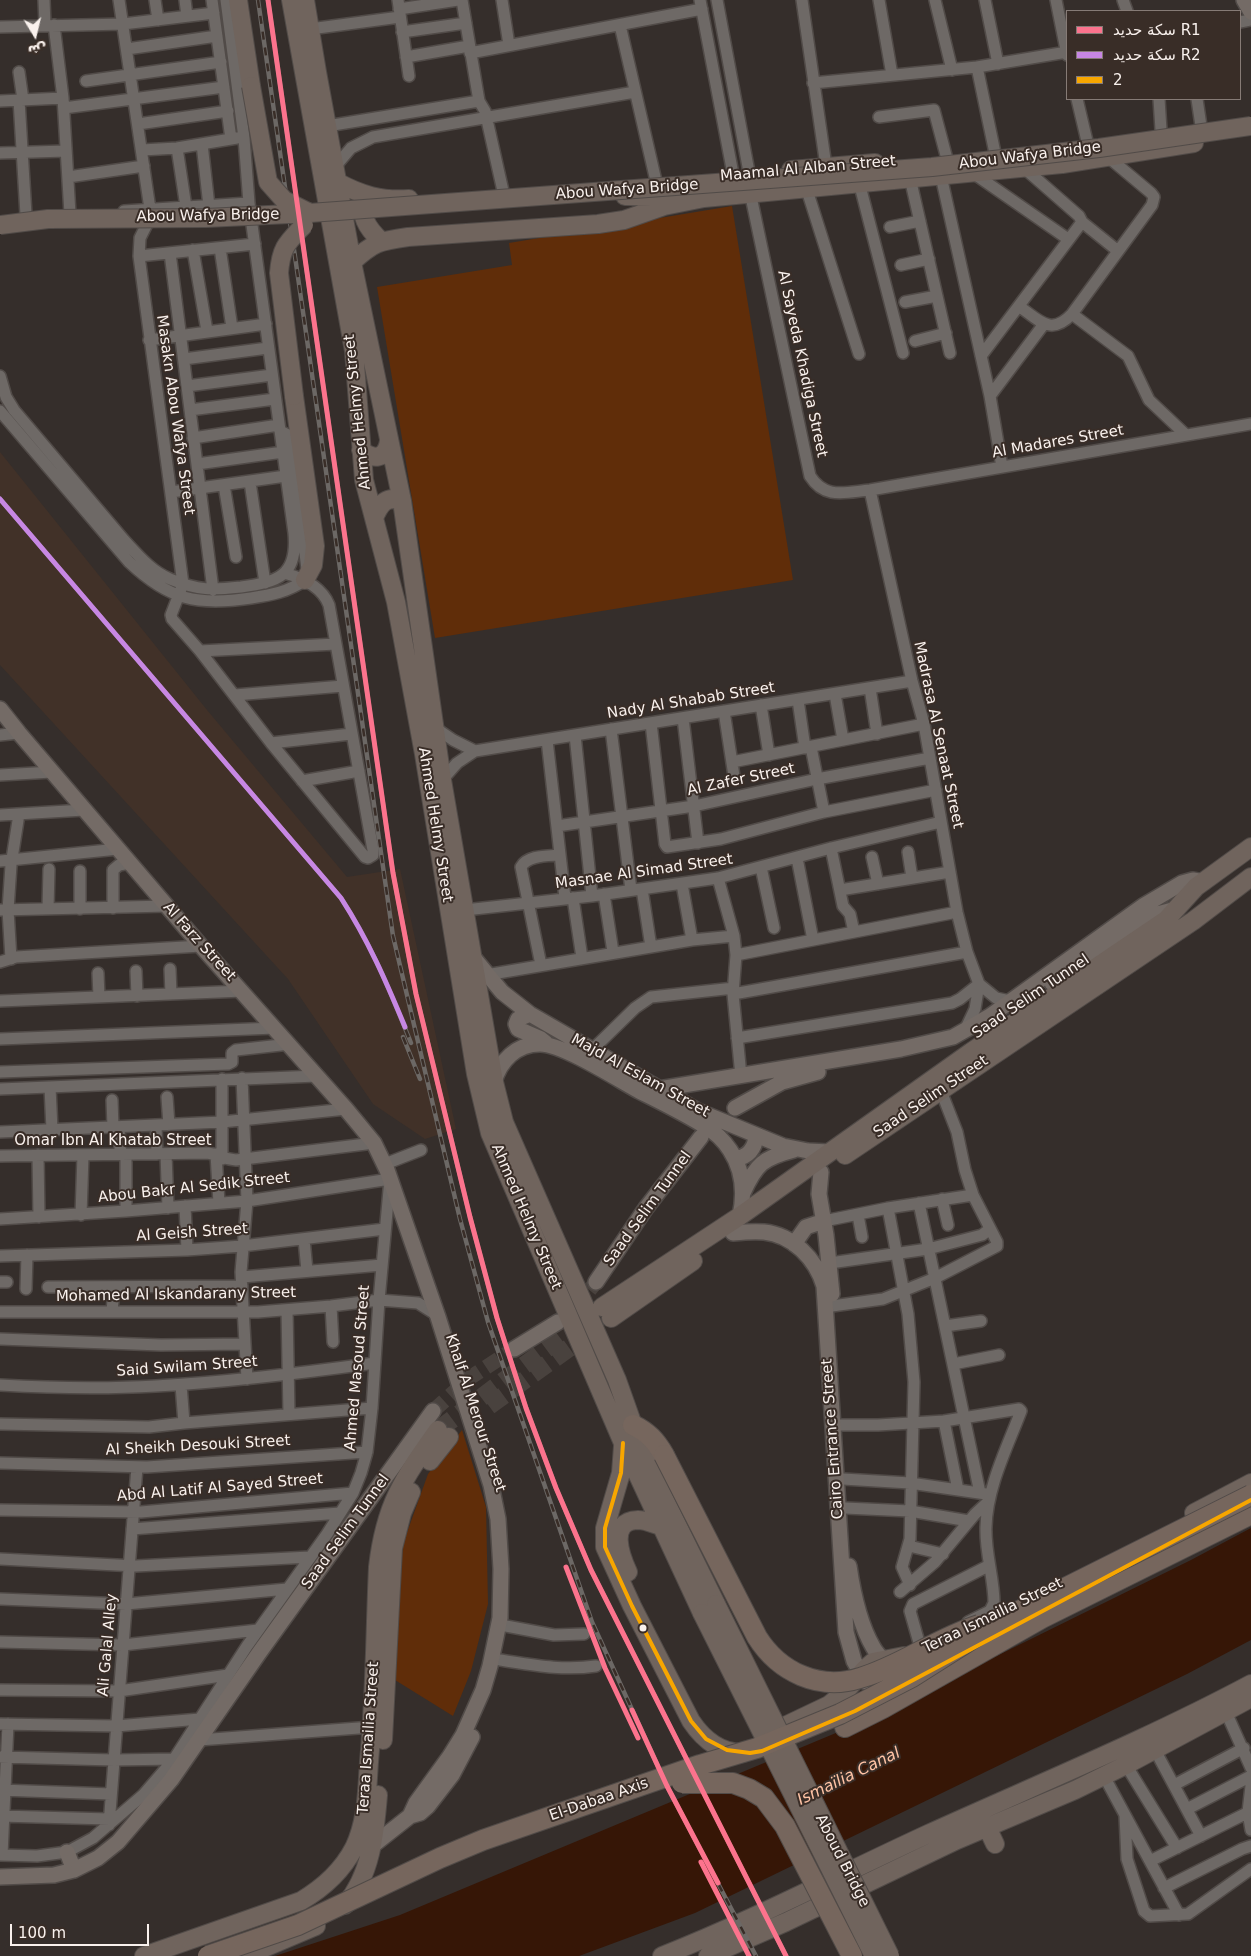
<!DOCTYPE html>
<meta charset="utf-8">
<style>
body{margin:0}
#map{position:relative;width:1251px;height:1956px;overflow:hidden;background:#352e2b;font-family:"DejaVu Sans",Cairo,sans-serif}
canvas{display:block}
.legend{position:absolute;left:1066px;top:10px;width:175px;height:90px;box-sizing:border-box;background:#392d27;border:1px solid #867b76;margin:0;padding:6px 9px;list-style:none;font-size:15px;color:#f9f1ed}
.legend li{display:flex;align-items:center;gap:10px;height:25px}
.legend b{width:25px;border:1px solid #867b76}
.north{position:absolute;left:10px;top:10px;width:50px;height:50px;-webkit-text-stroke:4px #392d27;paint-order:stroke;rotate:171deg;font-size:14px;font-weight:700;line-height:20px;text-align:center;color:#f9f1ed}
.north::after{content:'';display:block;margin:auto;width:18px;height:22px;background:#f9f1ed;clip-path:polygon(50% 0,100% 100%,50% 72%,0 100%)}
.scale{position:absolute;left:10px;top:1924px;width:139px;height:22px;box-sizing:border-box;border:2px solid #f9f1ed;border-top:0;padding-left:6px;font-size:15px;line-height:18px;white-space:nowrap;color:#f9f1ed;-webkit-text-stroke:4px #392d27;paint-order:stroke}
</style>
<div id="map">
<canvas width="1251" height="1956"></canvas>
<ul class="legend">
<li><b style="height:6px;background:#fc738d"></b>سكة حديد R1</li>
<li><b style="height:6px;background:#c787e3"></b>سكة حديد R2</li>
<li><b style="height:6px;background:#f7a600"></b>2</li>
</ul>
<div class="north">ش</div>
<div class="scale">100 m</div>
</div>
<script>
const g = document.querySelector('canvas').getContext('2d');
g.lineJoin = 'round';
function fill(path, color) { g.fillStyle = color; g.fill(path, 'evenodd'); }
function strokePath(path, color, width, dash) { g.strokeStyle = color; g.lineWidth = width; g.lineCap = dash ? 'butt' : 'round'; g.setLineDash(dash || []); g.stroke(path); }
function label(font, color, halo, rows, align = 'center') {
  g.font = font + ' "DejaVu Sans",sans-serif'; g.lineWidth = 4; g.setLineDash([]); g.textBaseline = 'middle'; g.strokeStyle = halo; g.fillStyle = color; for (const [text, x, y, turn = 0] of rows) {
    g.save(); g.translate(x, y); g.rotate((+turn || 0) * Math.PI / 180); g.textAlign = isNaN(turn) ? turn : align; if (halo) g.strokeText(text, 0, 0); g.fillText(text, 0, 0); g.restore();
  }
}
fill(new Path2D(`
 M0 452 207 710 347 877 400 869 456 1129 425 1139 373 1104 288 979 0 665Z`), '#413128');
fill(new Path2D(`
 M732 206 793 580 435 638 377 287 512 265 509 243Z
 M462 1430 486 1507 488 1604 471 1671 453 1716 395 1680 400 1552 428 1474Z`), '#602d09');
fill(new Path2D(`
 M1251 1528V1640L1187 1674 695 1913 579 1956H275L400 1915 867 1720 1191 1560Z`), '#361606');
strokePath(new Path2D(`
 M575 1308 596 1282
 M433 1411 471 1377 514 1349`), '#49423e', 15, [15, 8]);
strokePath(new Path2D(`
 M489 1406 591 1332
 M438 1430 586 1319`), '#49423e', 18, [18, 9]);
const street = new Path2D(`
 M44 0 45 25
 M119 0 150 209 147 224 140 238 139 256 183 584 171 615 172 619 200 651 271 743 365 857 368 858 373 855V850L329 605C322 587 303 578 284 573
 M155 0 158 20
 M185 0 187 16
 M212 0 231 139
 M398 0 409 76
 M462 0 479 101 485 111 503 191
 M502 0 509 45
 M700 0 733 174
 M717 0 749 172
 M802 0 826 166
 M879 0 892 75
 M935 0 952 70
 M985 0 998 64
 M1056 0 1067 55
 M1123 0 1127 11
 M399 9 458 0
 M1240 22 1251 20
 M54 25 63 98 70 214
 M620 25 656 181
 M0 27 123 24 214 13
 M310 29 400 17
 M402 32 466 23
 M127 49 217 36
 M470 53 702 9
 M406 57 469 46
 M977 67 995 153
 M19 72 23 100
 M86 81 221 62
 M813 83 977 67 1067 52
 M1077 99 1087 141
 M1159 99 1161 130
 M1197 99 1201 126
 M19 100 26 215
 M0 101 63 98
 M64 108 224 87
 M879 117 934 110 947 159
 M138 124 228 111
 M327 126 479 101
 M202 144 209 206
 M177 148 186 207
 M142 150 177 148 237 138
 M0 153 66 151
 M1023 167 1079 216 1082 222 1118 251
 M334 168 351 148 373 137 635 92
 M973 173 1068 239
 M941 176 990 396 1002 467
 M68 177 144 166
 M910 178 950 353
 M859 182 903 353
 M806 187 859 354
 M750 192 810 476C825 500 846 492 870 490L1251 424
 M124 211 249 203
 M890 227 920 221
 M220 248 232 328
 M193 250 207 331
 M170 253 213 590
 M139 256 255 244
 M901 265 929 259
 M905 302 937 296
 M1020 307C1040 321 1051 336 1072 314L1152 205 1154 197 1151 193 1108 157
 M1072 314 1128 356 1149 400 1186 435
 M149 340 266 324
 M915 341 946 333
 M981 356 1082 222
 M184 359 268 348
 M0 376 6 397 14 410 124 540C138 555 151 571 170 579 199 591 212 590 241 587 278 582 298 576 294 533L249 203 244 138 226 0
 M187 386 272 375
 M990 396 1044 324
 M190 410 275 399
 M0 411 129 562C169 600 197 606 251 598 271 595 288 592 305 580
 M280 431 288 435 291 443 307 569
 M193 438 279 425
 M197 464 283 452
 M250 482 265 583
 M224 485 236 557
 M870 490 912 681 924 724 957 912 967 952 979 984 996 998 1010 1001
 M171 492 286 476
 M200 651 336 644
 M870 688 877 734
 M835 694 843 740
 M235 695 343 686
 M798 700 805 748
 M761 705 769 755
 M724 711 734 776
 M683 718 698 843
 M651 723 665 844 667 847 721 839 824 812 936 790
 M434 727 453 740 475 751
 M611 729 631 890
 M0 735 19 733
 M575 735 592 896
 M547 740 565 898
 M271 743 351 734
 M811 747 824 812
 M732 762 924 724
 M0 775 52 772
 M442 780 457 763 475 751 912 681
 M302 781 359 771
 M0 815 84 810
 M557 826 694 806 817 779 930 758
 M831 848 843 906 850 914 854 932
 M908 852 912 878
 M872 857 878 884
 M797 858 813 940
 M0 861 118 849
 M761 867 774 928
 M718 878 734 936 736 955 733 994 741 1076
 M682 884 692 940
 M642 889 651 947
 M840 890 950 872
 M604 894 613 952
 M573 898 582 958
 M113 908V870L119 865 130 863
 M48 909 49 869
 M80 909V871
 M0 910 167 906
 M465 910 592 896 718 878 831 848 941 822
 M736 955 957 912
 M11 959 8 910 11 865 19 814
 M0 962 16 957 201 946
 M541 965 521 867C527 855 548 856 560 855
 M170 969 171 994
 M136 971 137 996
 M98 973 99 997
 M486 975 692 940 734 936
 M733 994 967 952
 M0 1001 243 991
 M965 1030 975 1009 979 984
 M737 1038 952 1003 960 999 979 984
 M0 1039 275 1028
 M592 1050 635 1008 651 997 734 988
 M0 1072 228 1064 232 1062V1053L236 1050 290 1044
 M242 1078 247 1201 241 1272 247 1379
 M222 1079V1159
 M50 1087 52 1130
 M0 1089 317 1076
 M167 1097 169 1125
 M112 1100 113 1127
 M156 1125 157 1154
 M119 1127 120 1149 126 1159V1211
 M0 1132 222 1122 346 1109
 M166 1154 168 1208
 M216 1154 219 1203
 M38 1155 39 1217
 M0 1156 208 1153C219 1155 223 1159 236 1160L374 1143
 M385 1164 421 1150
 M942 1199 948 1225
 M919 1203 980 1493
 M185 1206 187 1250
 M888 1208 908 1314 914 1382 910 1539 902 1567 910 1585
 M81 1215 83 1155
 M858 1215 862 1237
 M0 1219 126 1211 247 1201 390 1179 379 1300 372 1408 367 1452 361 1473 353 1493 327 1534 247 1646 174 1759 143 1795 93 1838 67 1852 37 1856 0 1855
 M824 1221 888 1208 973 1195
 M304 1239 307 1271
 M0 1256 187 1250 242 1246 385 1229
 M830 1263 928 1249 982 1235 990 1229
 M242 1277 382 1265
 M0 1282H7
 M48 1287 242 1286
 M26 1289 27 1255
 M331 1306 333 1342
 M832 1306 883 1299 935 1278 997 1246V1242L973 1195 965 1170 957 1132 941 1091
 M287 1310 289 1414
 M0 1312H258L331 1306 379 1300 418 1303 437 1315
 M112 1312 114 1287
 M945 1326 981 1321
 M0 1339 161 1345 245 1344
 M953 1364 999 1355
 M0 1385C52 1388 104 1389 156 1386 230 1382 302 1373 375 1363
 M181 1385 184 1423
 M944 1421 958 1490
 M0 1424 149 1427 184 1423 372 1408
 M839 1425H878L944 1421 1019 1409 1021 1411C1007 1448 987 1487 986 1527 985 1553 994 1578 994 1603L990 1611 968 1622
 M0 1463 147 1467 367 1452
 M843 1479 910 1483 986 1494
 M845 1508 910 1511 969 1521
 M0 1510 141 1512 353 1493
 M132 1529 340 1513
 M909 1546 943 1554
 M0 1559 136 1566 310 1557
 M900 1592 935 1562 975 1514 989 1501
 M0 1599 126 1604 287 1589
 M506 1626 554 1635 584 1634
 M0 1642 123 1645 258 1630
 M920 1646 910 1611 913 1604 988 1566
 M500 1660C533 1665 563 1671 596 1666
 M0 1690 119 1691 228 1675
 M1226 1712 1251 1768
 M0 1724 116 1726 200 1719
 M199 1740 372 1727
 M1155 1750 1201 1836
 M0 1757 114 1760 174 1759
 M1126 1765 1177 1848
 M1104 1776 1179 1915
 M1174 1785 1244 1748
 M1251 1786 1248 1812 1251 1830
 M0 1790 111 1794
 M1187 1809 1251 1776
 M0 1816 109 1819
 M1125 1816 1127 1859 1144 1911 1150 1916 1188 1914 1251 1869
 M109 1825 137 1467
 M2 1855 8 1724
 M1150 1861 1251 1811
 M1164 1888 1242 1849 1251 1846`);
const secondary = new Path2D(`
 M1244 0 1251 12
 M0 709 19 733 201 946 346 1109 374 1143 387 1170 438 1317 491 1485 498 1519 501 1569 500 1618 490 1666 483 1690 463 1735 450 1756 416 1803 410 1816
 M473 957 502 992 530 1014 698 1111 783 1146 808 1151 829 1152
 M1052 983 1137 924 1154 915 1176 909
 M530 1014 518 1019 516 1024 518 1029 541 1039 546 1043
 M494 1082C500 1061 516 1044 540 1044 563 1044 617 1079 639 1091 661 1102 684 1113 706 1127 715 1132 724 1141 730 1150 743 1170 745 1193 740 1216
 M659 1089 901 1049 953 1037 990 1016 1143 906 1182 883 1193 880 1204 882
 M735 1108 782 1082 818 1072
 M735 1159C748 1157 755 1149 756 1136
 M821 1172 819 1194 826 1235 832 1294
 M743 1193C756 1164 763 1158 794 1150
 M733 1233C743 1232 754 1231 764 1232 793 1235 816 1259 824 1286L846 1632 854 1661 866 1682
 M794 1244 806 1227 824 1221
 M596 1282 646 1208 701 1137
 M514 1349 558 1322
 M849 1566C853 1593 859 1623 873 1647 877 1655 885 1661 891 1667
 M372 1846 410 1816 420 1813 428 1806 452 1775 472 1737
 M67 1852 74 1870
 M0 1877 54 1875 74 1870 98 1858 118 1842 171 1780 259 1653 433 1411`);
const primary = new Path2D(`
 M238 0 251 86
 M291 0 354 351 364 480 396 602 424 754 476 1074 490 1133 623 1443 702 1613
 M305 0 317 72 352 262 402 501 442 780 494 1082 504 1122 617 1380 633 1425 660 1490 716 1604
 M791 170 875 163
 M337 182C361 195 381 201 409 199
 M364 196C360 216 366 227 381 241
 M625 196 679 197
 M352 262C374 242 379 241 408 237L598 224 624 220 664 206 704 198 1062 164 1194 143
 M294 396 315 546 313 565 305 580
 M361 450C373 460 386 460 389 441
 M374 518C380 504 386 495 402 501
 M845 1155 1193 921 1251 877
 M602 1307 740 1216 971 1052 1166 920 1196 887 1251 847
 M611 1318 693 1261
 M623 1446 621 1473 605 1528V1547L632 1606 691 1721C703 1739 720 1753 743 1753
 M430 1461 449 1437
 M1194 1513 1251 1483
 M628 1572C621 1557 607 1521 638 1520 645 1520 654 1524 661 1526
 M766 1735 829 1705 846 1691 864 1670 873 1662 904 1656
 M383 1740 393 1548 402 1513 411 1492
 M987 1827 995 1844
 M345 1905C371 1875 375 1833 378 1795
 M144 1956 301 1901C323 1888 342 1871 354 1848 367 1821 367 1791 369 1762 375 1697 375 1632 378 1567 385 1505 403 1479 438 1430
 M245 1956 316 1926
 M662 1956C753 1920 839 1875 928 1834 1036 1785 1146 1740 1251 1684
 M708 1956 786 1922 957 1840 1075 1790 1126 1765 1251 1698`);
const highway = new Path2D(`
 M633 1425C648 1432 656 1441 664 1455
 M845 1727 883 1708 1042 1618 1251 1514`);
strokePath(street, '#514b48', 14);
strokePath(secondary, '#514b48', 18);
strokePath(primary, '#514b48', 20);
strokePath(highway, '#514b48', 22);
strokePath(street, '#6e6966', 11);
strokePath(secondary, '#746b66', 15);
strokePath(primary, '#70645d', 18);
strokePath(highway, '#76665d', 20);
const rail = new Path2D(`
 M258 0 393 936 460 1219 488 1322 592 1622 667 1786 756 1956
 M268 0 393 873 416 994 470 1217 497 1318 526 1408 556 1488 591 1570 786 1956
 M0 499 341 898C372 945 390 991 411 1043
 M403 1037 420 1079`);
strokePath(rail, '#6c6865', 4.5);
strokePath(rail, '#392d27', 2.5, [8]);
const primaryBridge = new Path2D(`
 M251 86 268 182 284 200 310 213
 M0 225 48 219 206 218 310 213 932 167 1099 148 1251 126
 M294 396 279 273C281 247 287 243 304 225
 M716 1604 890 1956
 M702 1613 874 1956`);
const highwayBridge = new Path2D(`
 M664 1455 757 1637C779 1672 819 1691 860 1678 901 1666 937 1638 979 1625
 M682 1783H733L749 1789 764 1798 785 1826 852 1956
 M208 1956 298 1925 440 1858 483 1840 700 1765 757 1748 840 1714 912 1677 1005 1618 1251 1495`);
strokePath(primaryBridge, '#514b48', 20, []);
strokePath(highwayBridge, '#514b48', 22, []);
strokePath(primaryBridge, '#70645d', 18);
strokePath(highwayBridge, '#76665d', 20);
strokePath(new Path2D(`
 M623 1443 621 1473 605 1528V1547L632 1606 691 1721 706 1739 727 1750 750 1753 762 1751 855 1711 1251 1500`), '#f7a600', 4);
strokePath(new Path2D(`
 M268 0 393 873 416 994 470 1217 497 1318 526 1408 556 1488 591 1570 786 1956
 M566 1567 605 1668 638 1738
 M632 1710 667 1786 718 1883
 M701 1862 749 1956`), '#fc738d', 5);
strokePath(new Path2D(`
 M0 499 341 898C368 940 386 981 405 1027`), '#c787e3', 5);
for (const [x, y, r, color] of [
 [643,1628,4.5,"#f9f1ed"]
]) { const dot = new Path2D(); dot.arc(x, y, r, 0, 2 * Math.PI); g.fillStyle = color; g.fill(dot); strokePath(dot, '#392d27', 2); }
label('15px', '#f9f1ed', '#392d27', [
 ["Abou Wafya Bridge",1030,156,-7],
 ["Maamal Al Alban Street",808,169,-5],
 ["Abou Wafya Bridge",627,190,-4],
 ["Abou Wafya Bridge",208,216,-1],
 ["Al Sayeda Khadiga Street",802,364,78],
 ["Ahmed Helmy Street",358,412,-96],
 ["Masakn Abou Wafya Street",175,415,82],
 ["Al Madares Street",1058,442,-10],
 ["Nady Al Shabab Street",691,701,-9],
 ["Madrasa Al Senaat Street",938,735,78],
 ["Al Zafer Street",741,780,-12],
 ["Ahmed Helmy Street",435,825,81],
 ["Masnae Al Simad Street",644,872,-8],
 ["Al Farz Street",199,942,48],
 ["Saad Selim Tunnel",1031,997,-34],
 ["Majd Al Eslam Street",640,1076,29],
 ["Saad Selim Street",931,1097,-34],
 ["Omar Ibn Al Khatab Street",113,1141],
 ["Abou Bakr Al Sedik Street",194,1188,-6],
 ["Saad Selim Tunnel",648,1209,-54],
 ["Ahmed Helmy Street",526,1217,67],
 ["Al Geish Street",192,1233,-4],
 ["Mohamed Al Iskandarany Street",176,1295,-1],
 ["Said Swilam Street",187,1367,-4],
 ["Ahmed Masoud Street",358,1368,-85],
 ["Khalf Al Merour Street",475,1413,72],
 ["Cairo Entrance Street",833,1439,-94],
 ["Al Sheikh Desouki Street",198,1446,-3],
 ["Abd Al Latif Al Sayed Street",220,1488,-5],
 ["Saad Selim Tunnel",346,1532,-54],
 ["Teraa Ismailia Street",993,1616,-26],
 ["Ali Galal Alley",108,1645,-85],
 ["Teraa Ismailia Street",369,1738,-86],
 ["El-Dabaa Axis",599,1800,-19],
 ["Aboud Bridge",842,1861,63]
]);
label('italic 16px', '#ffc3a5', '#392d27', [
 ["Ismaïlia Canal",849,1777,-26]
]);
</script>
